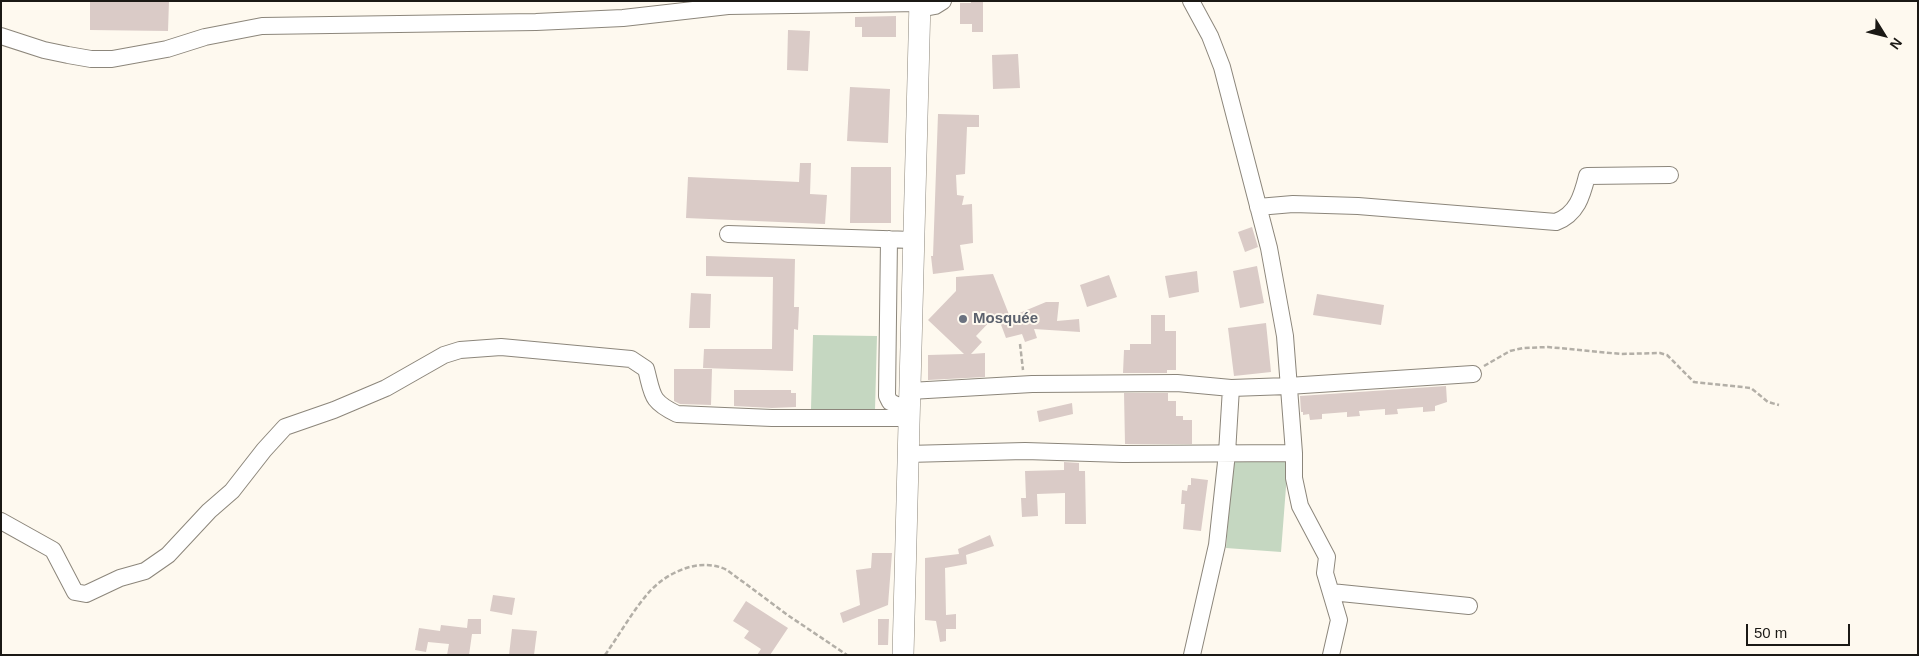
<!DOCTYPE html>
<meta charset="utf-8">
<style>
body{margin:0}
#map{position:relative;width:1919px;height:656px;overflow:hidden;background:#fef9ef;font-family:Helvetica,sans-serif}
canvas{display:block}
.frame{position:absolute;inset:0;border:2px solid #1b1915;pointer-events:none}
.north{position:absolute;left:1859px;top:10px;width:50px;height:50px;-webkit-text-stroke:4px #fef9ef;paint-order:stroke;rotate:126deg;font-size:14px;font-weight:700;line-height:20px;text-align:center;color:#1b1915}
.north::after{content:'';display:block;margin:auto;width:18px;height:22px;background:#1b1915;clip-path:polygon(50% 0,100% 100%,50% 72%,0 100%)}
.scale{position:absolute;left:1746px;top:624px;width:104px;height:22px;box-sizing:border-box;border:2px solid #1b1915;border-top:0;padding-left:6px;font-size:15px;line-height:18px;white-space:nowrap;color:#1b1915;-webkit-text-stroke:4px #fef9ef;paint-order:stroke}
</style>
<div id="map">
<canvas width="1919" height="656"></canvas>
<div class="frame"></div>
<div class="north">N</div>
<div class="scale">50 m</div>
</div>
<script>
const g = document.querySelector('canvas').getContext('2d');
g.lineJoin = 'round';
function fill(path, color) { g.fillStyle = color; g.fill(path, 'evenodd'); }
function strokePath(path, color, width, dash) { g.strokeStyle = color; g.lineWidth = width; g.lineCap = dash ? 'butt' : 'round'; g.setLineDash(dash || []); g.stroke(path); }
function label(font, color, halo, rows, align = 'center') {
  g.font = font + ' Helvetica,sans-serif'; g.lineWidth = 4; g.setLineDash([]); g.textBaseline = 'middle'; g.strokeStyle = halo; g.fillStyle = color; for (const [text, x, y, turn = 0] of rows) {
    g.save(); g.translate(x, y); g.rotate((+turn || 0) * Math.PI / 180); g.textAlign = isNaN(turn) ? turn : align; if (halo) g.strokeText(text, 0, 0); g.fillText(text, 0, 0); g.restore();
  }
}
fill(new Path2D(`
 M813 335 877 336 875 410 811 409Z
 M1233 458 1288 461 1281 552 1226 548Z`), '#c5d7c1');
fill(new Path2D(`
 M90 1H169L168 31 90 30Z
 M971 1H983V32H972V24H960V3H971Z
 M896 16V37H862V27H855V17Z
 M788 30 810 31 808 71 787 70Z
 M1018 54 1020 88 993 89 992 55Z
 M850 87 890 89 888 143 847 141Z
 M938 114 979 115V127H967L965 174 956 175 957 195 964 196 962 205 972 204 973 243 960 245 964 270 933 274 931 256H933Z
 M800 163H811L810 194 827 195 825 224 686 218 688 177 799 182Z
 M851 167H891V223H850Z
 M1252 227 1258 247 1245 252 1238 232Z
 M706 256 795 259 794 307H799L798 330 794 329 793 371 703 368 704 349H772L773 277 706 276Z
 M1257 266 1264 303 1240 308 1233 271Z
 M1197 271 1199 292 1169 298 1165 276Z
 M993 274 1010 317 1046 302H1059L1057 321 1079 319 1080 332 1034 329 1037 338 1025 342 1022 334 1006 338 997 314 976 336 982 342 971 354 985 353V377L928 380V355L964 354 928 320 956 291V277Z
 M1109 275 1117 297 1087 307 1080 285Z
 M691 293 711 294 710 328H689Z
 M1317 294 1384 305 1381 325 1313 315Z
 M1151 315H1165V331H1176V370H1167V373H1123L1124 350H1130V344H1151Z
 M1266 323 1271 372 1234 376 1228 328Z
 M674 369H712L711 405 680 404 674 401Z
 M1446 386 1447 402 1435 406V411L1423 412V407L1397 409 1398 414 1385 415V409L1359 411 1360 416 1347 417V412L1322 414V419L1310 420 1309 414 1303 415V412H1301L1300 396Z
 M734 390H791V393H796V407L772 408 734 406Z
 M1124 393H1168V401H1176V416H1183V420H1192V444H1125Z
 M1072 403 1073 414 1039 422 1037 411Z
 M1064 462 1079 463V471H1085L1086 524H1065V493L1037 494 1038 516 1022 517 1021 498H1026L1025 471 1064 470Z
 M1191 478 1208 480 1201 531 1183 529 1185 504H1181L1182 490 1187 491 1188 485H1191Z
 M990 535 994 546 966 555 967 564 945 568 946 615 956 614V629H946V641L940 642 936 621 925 620V558L959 554 958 549Z
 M872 553H892L888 605 843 623 840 613 860 605 856 570 871 568Z
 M493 595 515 598 512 615 490 611Z
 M746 601 788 628 770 655H757L761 649 744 638 749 631 733 621Z
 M468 619H481V634H472L469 655H447L449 644 428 642 426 652 415 650 419 628 440 631 441 625 467 628Z
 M878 619H889L888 645H878Z
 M512 629 537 631 534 655H509Z`), '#dacbc7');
const minor = new Path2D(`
 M1191 1 1210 36 1222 67 1269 248 1285 336 1294 453
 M919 9 935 6 943 1
 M1 36 44 50 68 55 91 59H112L167 49 205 37 262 26 536 22 623 18 728 6 920 3
 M1258 207 1293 204 1358 206 1556 222C1577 214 1582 196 1587 176L1670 175
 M728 234 913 240
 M889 239 887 396 890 402 897 405 909 406
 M910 391 1032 384 1177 383 1231 388
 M907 454 1025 451 1123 454 1294 453V478L1300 506 1327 557 1325 573 1339 620 1331 655
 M1 521 53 550 75 592 86 594 120 578 145 571 168 555 209 511 232 491 264 450 285 427 334 410 386 388 444 355 460 350 501 347 631 359 646 369C653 395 650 401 677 414L772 418H909
 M1331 592 1469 606
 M1192 655 1217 545 1227 453 1231 388 1288 386 1473 374`);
const major = new Path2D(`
 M903 655 920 1`);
strokePath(minor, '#8c867b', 18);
strokePath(major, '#8c867b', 22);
strokePath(new Path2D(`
 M1020 344 1023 370
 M1484 366 1510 351 1523 348 1548 347 1621 354 1660 353 1667 355 1694 382 1751 388 1768 402 1779 405
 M605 655C620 634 633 610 650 591 669 571 701 557 727 570L789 616 847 655`), '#b3afa7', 2.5, [5, 2.5]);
strokePath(minor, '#fff', 16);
strokePath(major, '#fff', 21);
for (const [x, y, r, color] of [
 [963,319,5,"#6b7280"]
]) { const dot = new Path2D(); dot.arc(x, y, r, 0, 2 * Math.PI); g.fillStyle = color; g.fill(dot); strokePath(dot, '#fef9ef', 2); }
label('bold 15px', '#5b616d', '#fef9ef', [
 ["Mosquée",973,319]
], 'left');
</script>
